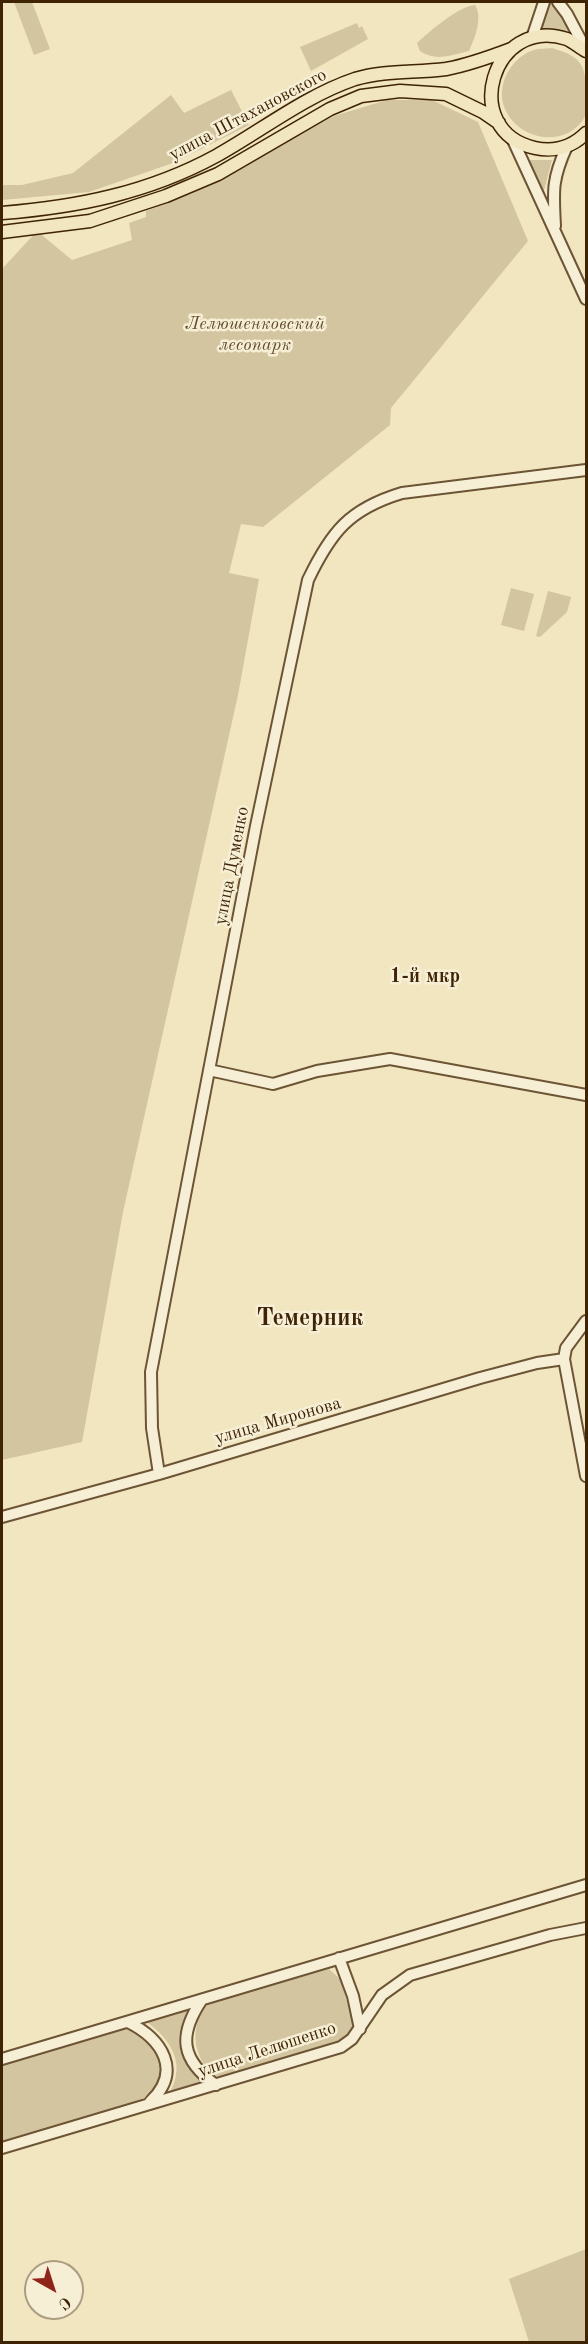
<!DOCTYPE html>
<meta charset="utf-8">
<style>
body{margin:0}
#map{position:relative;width:588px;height:2344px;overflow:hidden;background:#f1e6c0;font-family:"Old Standard TT",serif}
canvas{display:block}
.frame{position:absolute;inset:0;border:3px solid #3f2305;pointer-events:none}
.north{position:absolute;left:24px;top:2260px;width:60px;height:60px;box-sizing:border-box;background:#f6efd6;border:2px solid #ad9d82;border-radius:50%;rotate:141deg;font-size:16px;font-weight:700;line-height:24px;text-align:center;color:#3f2305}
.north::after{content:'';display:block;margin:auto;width:21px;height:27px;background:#8f2418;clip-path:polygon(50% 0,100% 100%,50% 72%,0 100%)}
</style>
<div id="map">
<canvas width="588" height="2344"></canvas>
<div class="frame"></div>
<div class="north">С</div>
</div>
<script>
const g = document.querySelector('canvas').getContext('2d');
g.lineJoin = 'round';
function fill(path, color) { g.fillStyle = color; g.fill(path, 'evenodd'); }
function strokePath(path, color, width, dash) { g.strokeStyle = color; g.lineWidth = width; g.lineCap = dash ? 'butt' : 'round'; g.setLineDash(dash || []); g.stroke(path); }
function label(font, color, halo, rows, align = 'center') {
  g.font = font + ' "Old Standard TT",serif'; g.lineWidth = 5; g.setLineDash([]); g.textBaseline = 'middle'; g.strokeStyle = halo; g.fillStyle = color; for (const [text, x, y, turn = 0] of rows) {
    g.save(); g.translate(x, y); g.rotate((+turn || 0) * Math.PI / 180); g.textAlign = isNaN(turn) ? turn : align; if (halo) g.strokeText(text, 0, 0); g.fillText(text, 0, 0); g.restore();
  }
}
fill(new Path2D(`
 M14 2H32L50 49 34 55Z
 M547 2H555L574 33 541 31Z
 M475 5C483 17 475 38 469 51 451 55 436 62 420 51L417 43C430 31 459 6 475 5Z
 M357 23 359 28 362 26 368 39 311 71 300 47Z
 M552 48C584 57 586 67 586 97 586 105 588 113 583 120 562 149 518 139 505 109 495 86 511 57 534 50 539 48 546 49 552 48Z
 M231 90 249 125 173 163 89 192 2 200V185H22L73 173 171 95 184 113Z
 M387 100H432L478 122 528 241 391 408 390 425 263 527 241 524 229 573 259 579 238 695 123 1212 82 1442 2 1460V269L37 231 72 260 132 240 129 223 146 217V211L191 194 334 116Z
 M529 160H552L543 194Z
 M511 588 534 594 524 631 501 625Z
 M548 591 571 597 567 612 540 637 536 636Z
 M329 1969 341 1980 354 2028 352 2033 339 2044 222 2078C193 2068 187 2024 208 2003Z
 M192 2006C171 2038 177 2056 202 2084L170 2092C187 2062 169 2036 142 2019Z
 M121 2028 134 2029 159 2050 162 2070 160 2080 148 2095 138 2101 2 2142V2064Z
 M586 2249V2342H529L509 2279Z`), '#d3c5a0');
const minor = new Path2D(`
 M558 2 567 14 586 50
 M532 38 544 2
 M512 138 586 299
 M555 226C553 190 552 179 567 146
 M209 1070 273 1084 317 1071 390 1059 586 1095
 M586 1321 566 1348 564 1359 586 1476
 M159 1474 152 1428 151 1372 256 826 308 580C331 532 349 509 402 493L586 470
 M2 1517 159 1474 480 1378 537 1363 564 1359
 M339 1958 353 1996 360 2029
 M201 2001C178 2036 181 2060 216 2085
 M128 2022C162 2039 183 2071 150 2102
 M2 2059 586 1885
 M2 2148 341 2047 352 2039 382 1995 410 1975 550 1935 586 1928`);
const major = new Path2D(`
 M586 51C580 48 574 42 567 39 492 14 458 131 535 148 554 152 572 147 586 133
 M2 213C77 207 148 193 216 156 261 131 305 96 355 79 385 70 415 73 446 69 468 65 490 57 511 49
 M2 232 90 221 166 196 218 174 330 109 361 96 400 91 446 94 483 112 499 123`);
strokePath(minor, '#6c5434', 14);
strokePath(major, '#3f2305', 15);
strokePath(minor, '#f6efd6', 10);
strokePath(major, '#f1e6c0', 12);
label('18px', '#3f2305', '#f6efd6', [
 ["улица Штахановского",248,115,-28],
 ["улица Думенко",232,866,-79],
 ["улица Миронова",278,1421,-16],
 ["улица Лелюшенко",267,2050,-18]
]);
label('italic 18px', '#644c2c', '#f6efd6', [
 ["Лелюшенковский",255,324],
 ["лесопарк",255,345]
]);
label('bold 20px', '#3f2305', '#f6efd6', [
 ["1-й мкр",425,977]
]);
label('bold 24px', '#3f2305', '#f6efd6', [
 ["Темерник",310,1319]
]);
</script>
